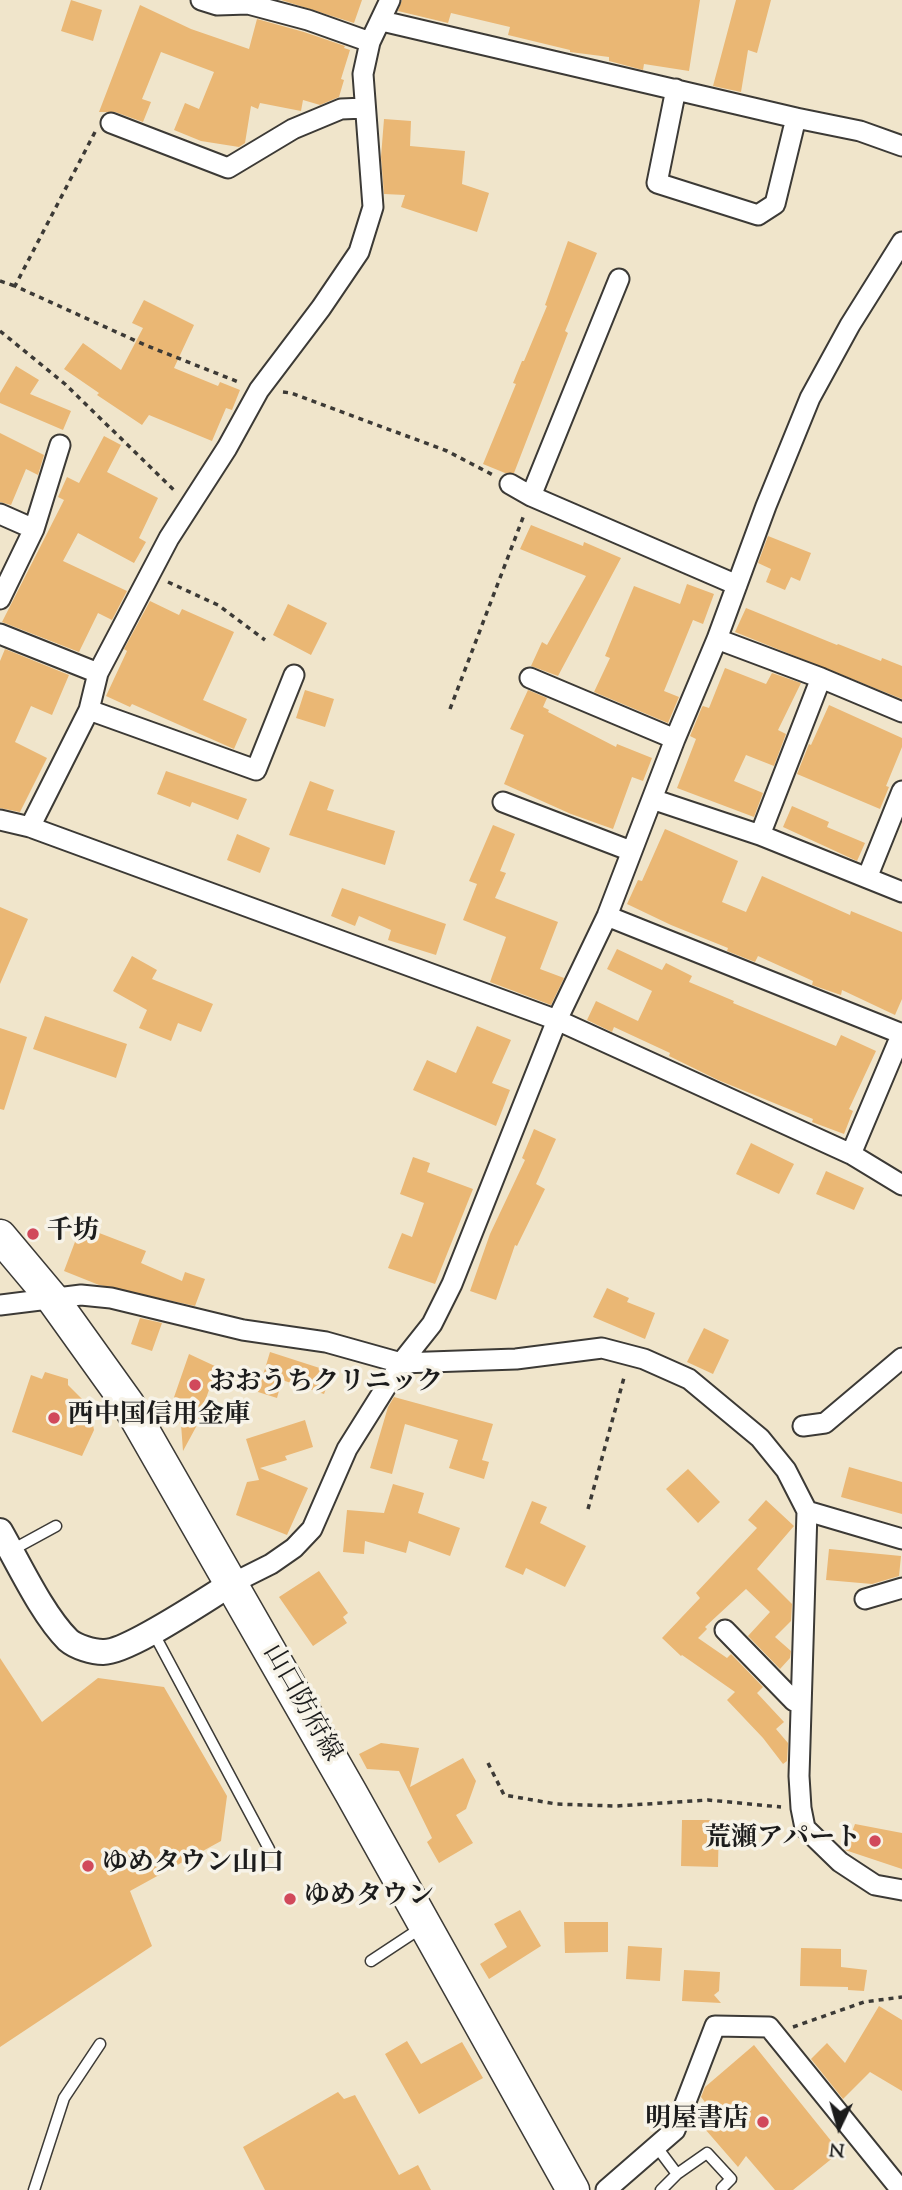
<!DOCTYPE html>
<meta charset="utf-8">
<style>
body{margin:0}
#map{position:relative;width:902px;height:2190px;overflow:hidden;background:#f0e5cb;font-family:"Sorts Mill Goudy",serif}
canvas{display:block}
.north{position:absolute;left:804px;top:2092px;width:70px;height:70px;-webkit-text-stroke:5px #f7f3e8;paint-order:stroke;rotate:185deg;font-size:19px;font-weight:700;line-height:28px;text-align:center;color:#1c1c1c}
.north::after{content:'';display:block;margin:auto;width:24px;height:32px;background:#1c1c1c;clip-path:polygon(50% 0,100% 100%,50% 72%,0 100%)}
</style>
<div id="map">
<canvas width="902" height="2190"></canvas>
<div class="north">N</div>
</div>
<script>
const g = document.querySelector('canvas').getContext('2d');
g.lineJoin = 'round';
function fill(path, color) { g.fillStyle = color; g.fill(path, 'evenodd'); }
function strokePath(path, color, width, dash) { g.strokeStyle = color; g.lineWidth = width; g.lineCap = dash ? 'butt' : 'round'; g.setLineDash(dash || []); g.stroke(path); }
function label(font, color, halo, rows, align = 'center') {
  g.font = font + ' "Sorts Mill Goudy","Noto Serif JP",serif'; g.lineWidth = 7; g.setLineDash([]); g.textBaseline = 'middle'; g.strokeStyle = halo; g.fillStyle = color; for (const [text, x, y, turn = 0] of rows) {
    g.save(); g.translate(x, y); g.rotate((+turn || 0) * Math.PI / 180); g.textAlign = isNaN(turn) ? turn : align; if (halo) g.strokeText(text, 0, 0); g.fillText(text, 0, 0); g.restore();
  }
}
fill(new Path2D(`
 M71 0 102 10 93 41 61 31Z
 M281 0H362L354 23Z
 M402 0H700L689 71 644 64 643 70 609 61V57L570 52V50L508 35 510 27 451 13 448 23 398 11Z
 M736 0H771L757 53 748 50 741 92 713 86Z
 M140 5 191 29 249 49 257 19 304 32 345 46 344 48 350 50 341 79 344 80 339 97 320 105 303 100 301 111 260 103 258 109 251 106 245 143 239 147 201 141 174 130 185 103 199 109 214 72 161 52 142 99 151 102 143 122 115 112H99Z
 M384 119 411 121 410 146 465 151 462 184 489 193 477 232 401 207 405 195 384 194 381 157Z
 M568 241 597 253 565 331 568 333 514 473H505L483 464 516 384 513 383 522 361H524L547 306 545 305Z
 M144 300 194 325 174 368 218 386 220 382 240 390 232 410 226 408 212 441 149 415 142 425 97 395 99 393 64 369 83 343 121 370 143 328 132 323Z
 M16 366 39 380 30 394 71 411 63 430 0 403V393Z
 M0 433 44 455 38 475 26 469 11 505 0 502Z
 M104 436 121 445 107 472 158 498 139 538 146 542 134 563 78 533 63 561 127 591 112 620 98 613 79 652 2 622 64 500 58 497 67 477 79 483Z
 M531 525 583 546 584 542 621 558 558 676 531 666 542 642 547 645 586 576 520 549Z
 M768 536 811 553 800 581 791 577 785 590 766 582 771 569 758 563Z
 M687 584 714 594 703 624 693 620 664 691 679 697 668 723 594 692 610 658 605 656 634 586 680 604Z
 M150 601 179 615 182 609 234 632 203 700 247 719 234 749 132 704 130 707 106 696 127 651 124 649Z
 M288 604 327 623 311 655 273 635Z
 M746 608 837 645 838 644 881 661 882 658 902 666V699L735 632Z
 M5 649 69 675 52 715 31 706 15 742 47 758 20 812 0 808V661Z
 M725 668 766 684 772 673 801 683 778 730 786 734 774 766 746 755 734 781 763 793 754 817 677 788 696 739 690 736 702 707 703 706 709 708Z
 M305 690 334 699 325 727 296 718Z
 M528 690 547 698 543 707 549 710 548 712 616 747 617 744 652 758 643 781 632 777 613 829 571 814 504 784 524 735 510 729Z
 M829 705 902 738V747L886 786 889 787 880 809 797 774 809 744 811 745Z
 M166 771 247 799 238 820 192 802 190 807 157 794Z
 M310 781 334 790 327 810 395 831 385 865 289 835Z
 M792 806 829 822 827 827 865 843 857 861 783 827Z
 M493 825 515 834 500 871 506 873 495 898 558 922 540 969 564 978 551 1005 490 982 506 937 463 920 477 884 469 881Z
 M665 829 738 861 722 902 746 912 762 876 850 915 851 911 902 932V999L895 1015 842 990 841 995 812 985 813 981 758 956 755 962 727 951 728 948 671 925 627 904 638 880 642 881Z
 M237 834 270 848 260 873 227 860Z
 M342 888 446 924 436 955 388 940 391 930 359 916 355 926 331 916Z
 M0 907 28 919 0 984Z
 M617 949 662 970 666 963 692 976 689 982 734 1001 733 1003 836 1046 841 1035 876 1051 849 1109 853 1111 844 1134 812 1122 813 1119 718 1080 669 1056 670 1053 614 1027 612 1032 587 1020 596 1001 638 1021 652 991 607 969Z
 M132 956 157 970 152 979 213 1004 201 1032 178 1023 171 1041 139 1028 147 1010 113 991Z
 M45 1016 127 1044 116 1078 33 1049Z
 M477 1026 511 1040 492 1083 510 1090 496 1126 413 1090 427 1060 456 1073Z
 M0 1028 27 1037 4 1110 0 1109Z
 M534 1129 556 1139 536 1184 545 1189 517 1246 515 1245 496 1300 470 1291 490 1234 525 1160 522 1158Z
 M751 1143 794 1164 779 1194 736 1174Z
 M413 1157 430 1163 427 1172 473 1189 435 1284 388 1268 402 1233 412 1237 424 1203 400 1194Z
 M826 1171 864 1188 854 1210 816 1194Z
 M81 1226 146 1251 141 1263 182 1281 185 1272 205 1279 195 1306 99 1285 64 1271Z
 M607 1288 629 1298 627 1302 655 1313 645 1339 593 1317Z
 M140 1318 162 1323 152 1351 131 1344Z
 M704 1328 729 1340 713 1374 687 1362Z
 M270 1352 332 1372 324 1394 282 1380 277 1398 258 1392Z
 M189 1354 217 1367 196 1427 183 1451 181 1424 173 1419 172 1403Z
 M45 1372 68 1379V1385L89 1406 94 1430 82 1456 12 1432 31 1375 42 1379Z
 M394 1397 493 1424 482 1460 489 1462 484 1479 449 1468 458 1440 405 1424 392 1474 370 1468 388 1407Z
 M305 1420 313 1447 285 1456 287 1460 260 1468 308 1488 287 1535 236 1515 247 1482 259 1480 246 1439Z
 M849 1467 902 1482V1514L841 1497Z
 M688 1469 720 1502 698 1523 666 1489Z
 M393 1484 424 1493 418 1513 460 1528 450 1556 409 1541 406 1553 365 1541 364 1554 343 1552 347 1510 384 1513Z
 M766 1500 794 1526 757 1569 792 1604 791 1621 775 1637 791 1651 790 1658 780 1669 748 1636 770 1612 746 1589 705 1627 707 1629 698 1638 727 1658 731 1654 763 1687 757 1693 784 1722 776 1729 788 1743 787 1761 783 1764 763 1738 727 1700 735 1692 682 1655 681 1656 662 1638 700 1598 696 1593 757 1528 748 1520Z
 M532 1501 547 1507 540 1523 586 1546 565 1587 526 1568 523 1575 505 1567Z
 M829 1549 901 1556 899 1576 872 1584 826 1580Z
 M319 1571 348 1613 343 1617 347 1623 313 1646 279 1597Z
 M0 1658 42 1722 98 1678 164 1687 227 1796 221 1841 130 1891 152 1946 0 2047Z
 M381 1743 419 1748 410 1787 463 1758 476 1781 466 1809 456 1815 473 1843 439 1863 427 1842 432 1838 399 1771 367 1769 359 1754Z
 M682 1820H719L718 1867 681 1866Z
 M855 1824 902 1833V1869L845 1850Z
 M520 1910 541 1946 489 1979 480 1964 507 1947 494 1924Z
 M564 1922H608V1952L565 1953Z
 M628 1946 662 1948 660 1981 626 1979Z
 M801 1948 841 1949V1967L867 1970 864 1991 848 1990V1987L800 1986Z
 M684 1970 720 1972 719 1991 714 1995 721 2003 682 2001Z
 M879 2006 902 2020V2091L870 2072 843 2099 811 2059 827 2043 845 2063Z
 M407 2041 421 2064 462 2042 483 2078 419 2114 385 2054Z
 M754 2045 840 2152 793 2190H775L746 2156 738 2167 705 2129 715 2115 701 2097 705 2087Z
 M338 2092 344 2099 355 2095 399 2175 418 2165 431 2190H265L243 2147Z`), '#eab774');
const service = new Path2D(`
 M12 1550 56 1526
 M153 1632 269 1849
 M371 1961 421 1928
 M656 2146 677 2174
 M34 2190 64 2098 100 2044
 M661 2190 677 2174 707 2153 731 2179 722 2188`);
const minor = new Path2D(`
 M201 0 217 5 248 4 308 20 370 42
 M382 21 796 118 860 131 902 146
 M676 89 657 183 758 215 775 204 796 118
 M111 123 228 168 293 129 341 109 365 108
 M510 484 531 496 737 585
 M531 496 619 279
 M0 514 34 529
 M0 599 34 529 60 445
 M0 634 98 673
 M717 639 821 678 902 712
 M530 678 675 739
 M89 710 256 770 294 675
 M652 799 760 835 902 892
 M503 802 631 851
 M0 820 30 827 557 1020 851 1154 902 1185
 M30 827 89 710 98 673 169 538 227 448 259 390 321 308 359 252 373 207 363 74 370 42 390 0
 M760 835 821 678
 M867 878 902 791
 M607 916 902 1034
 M851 1154 902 1033
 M0 1305 81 1295 111 1298 243 1330 326 1342 401 1363 516 1359 602 1348 644 1359 689 1379 760 1438 786 1470 807 1511 799 1776 801 1808 805 1828 840 1862 875 1885 902 1890
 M803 1426 825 1423 902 1358
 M807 1511 902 1539
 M231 1584 271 1564 294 1548 312 1529 347 1449 401 1363 432 1324 452 1284 557 1020 607 916 675 739 717 639 766 506 810 398 850 325 902 242
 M865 1599 902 1588
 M725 1630 794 1701 801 1703
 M606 2190 675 2130 715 2026 769 2027 901 2190`);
const tertiary = new Path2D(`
 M0 1531C19 1564 42 1614 68 1640 76 1647 93 1652 103 1652 127 1653 206 1599 231 1584`);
const primary = new Path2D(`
 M0 1236 52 1298 128 1404 351 1793 573 2190`);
strokePath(service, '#3c3a36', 13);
strokePath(minor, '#3c3a36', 23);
strokePath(tertiary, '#3c3a36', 28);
strokePath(primary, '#3c3a36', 35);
strokePath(new Path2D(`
 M95 132 15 286 145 345 241 383
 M0 281 15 286
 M0 331 65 384 176 492
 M283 392 291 393 447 451 493 475
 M168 582 218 605 265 640
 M450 709 524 515
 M588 1509 625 1374
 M488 1763 504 1795 556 1804 616 1806 708 1800 781 1807
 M793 2027 864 2002 902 1997`), '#3c3a36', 3.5, [5, 5]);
strokePath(service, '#fff', 10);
strokePath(minor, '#fff', 19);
strokePath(tertiary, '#fff', 24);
strokePath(primary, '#fff', 32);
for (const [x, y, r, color] of [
 [33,1234,7,"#d1495b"],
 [195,1385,7,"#d1495b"],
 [54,1418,7,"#d1495b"],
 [875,1841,7,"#d1495b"],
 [88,1866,7,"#d1495b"],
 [290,1899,7,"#d1495b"],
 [763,2122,7,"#d1495b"]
]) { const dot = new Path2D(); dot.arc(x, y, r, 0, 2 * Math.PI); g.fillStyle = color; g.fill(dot); strokePath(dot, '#f7f3e8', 2.5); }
label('bold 26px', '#1c1c1c', '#f7f3e8', [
 ["千坊",47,1234],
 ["おおうちクリニック",209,1385],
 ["西中国信用金庫",68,1418],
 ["荒瀬アパート",861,1841,"right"],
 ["ゆめタウン山口",102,1866],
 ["ゆめタウン",304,1899],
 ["明屋書店",749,2122,"right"]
], 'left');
label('26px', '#1c1c1c', '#f7f3e8', [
 ["山口防府線",300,1704,60]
]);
</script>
